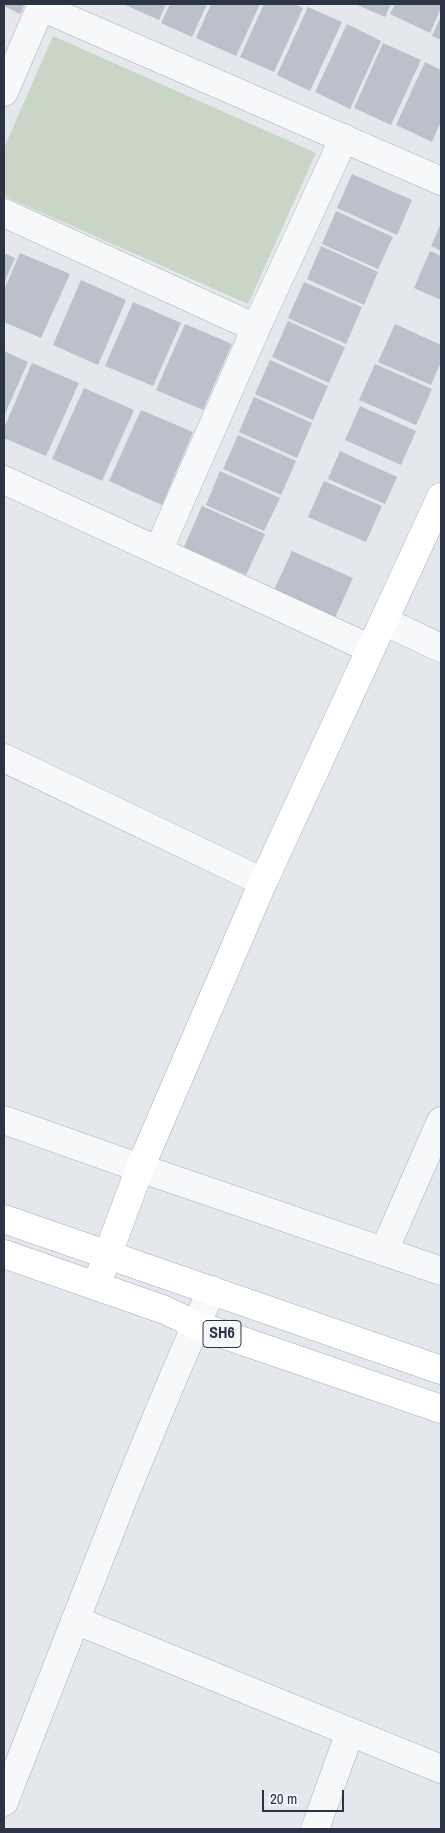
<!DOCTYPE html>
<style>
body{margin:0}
#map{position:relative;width:445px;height:1833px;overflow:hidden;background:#e4e7ec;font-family:"Archivo Narrow",sans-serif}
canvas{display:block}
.frame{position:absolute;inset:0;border:5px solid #2b3445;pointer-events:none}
.scale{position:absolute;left:262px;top:1790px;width:82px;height:22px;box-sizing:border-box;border:2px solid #2b3445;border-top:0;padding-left:6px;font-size:15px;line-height:18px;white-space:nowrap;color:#2b3445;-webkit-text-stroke:4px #f4f6f9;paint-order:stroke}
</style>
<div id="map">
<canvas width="445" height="1833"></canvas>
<div class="frame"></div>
<div class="scale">20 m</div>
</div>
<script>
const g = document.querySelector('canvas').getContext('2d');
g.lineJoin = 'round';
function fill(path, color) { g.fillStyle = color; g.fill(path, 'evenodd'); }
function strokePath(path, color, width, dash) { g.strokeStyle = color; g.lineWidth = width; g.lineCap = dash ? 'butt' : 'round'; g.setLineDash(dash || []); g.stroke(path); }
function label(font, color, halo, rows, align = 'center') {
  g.font = font + ' "Archivo Narrow",sans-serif'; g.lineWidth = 5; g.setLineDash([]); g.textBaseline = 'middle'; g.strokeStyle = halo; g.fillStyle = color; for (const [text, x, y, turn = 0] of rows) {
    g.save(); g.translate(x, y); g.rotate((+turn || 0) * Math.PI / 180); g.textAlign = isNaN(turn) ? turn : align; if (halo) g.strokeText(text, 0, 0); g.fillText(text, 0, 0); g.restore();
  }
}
fill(new Path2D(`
 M53 36 316 153 248 304 4 196V148Z`), '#c9d6c5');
fill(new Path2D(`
 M4 4H25L20 14 4 6Z
 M123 4H166L159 20Z
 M170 4H207L192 37 161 23Z
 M211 4H260L236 56 196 38Z
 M264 4H295L303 8 274 72 240 57Z
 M355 4H391L385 17Z
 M395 4H441V8L430 33 390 14Z
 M308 7 342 22 310 91 277 75Z
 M441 16V40L432 36Z
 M347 24 381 41 350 109 315 92Z
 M383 43 421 60 391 125 354 108Z
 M425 62 441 70V121L432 142 396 125Z
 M352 174 412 200 397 235 337 208Z
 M336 211 393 237 378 269 322 244Z
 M441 223V251L431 246Z
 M321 246 378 272 364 305 307 279Z
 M430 251 441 256V300L414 288Z
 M4 253 15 258 4 283Z
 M20 253 70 274 41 338 4 322V290Z
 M81 280 126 300 98 365 53 345Z
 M304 282 362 307 346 344 288 318Z
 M133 302 181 323 153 386 105 366Z
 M288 321 345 347 329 383 272 357Z
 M185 324 232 344 203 410 156 390Z
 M395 324 441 345V362L431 385 378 362Z
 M4 351 28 362 4 416Z
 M270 360 328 386 313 420 255 394Z
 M32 363 79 383 46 456 4 438V428Z
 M375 364 432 389 416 425 359 400Z
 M84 388 134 410 102 481 52 459Z
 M254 397 312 423 297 458 239 432Z
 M360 406 416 431 401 465 345 440Z
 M141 410 193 432 162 505 109 481Z
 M238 435 296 461 281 495 223 469Z
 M340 451 397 477 385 504 328 479Z
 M220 471 280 498 264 531 206 505Z
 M324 481 382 506 366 542 308 517Z
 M202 506 265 534 246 575 184 547Z
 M292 551 353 578 334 620 273 592Z`), '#bbc0ca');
const street = new Path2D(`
 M41 7 441 181
 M4 92 42 4
 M4 213 256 328
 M4 480 371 649
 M158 551 256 328 344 138
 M384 621 441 648
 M4 758 263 882
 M4 1120 140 1168 441 1271
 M384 1251 441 1121
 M75 1620 441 1769
 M4 1802C43 1701 83 1600 123 1499 152 1429 180 1358 212 1290
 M315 1829 350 1732`);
const secondary = new Path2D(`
 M96 1286 140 1168 263 882 441 497`);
const primary = new Path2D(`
 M4 1219 441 1370
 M4 1254 165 1310 196 1325 441 1409`);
strokePath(street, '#a9aeb7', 29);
strokePath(secondary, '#a9aeb7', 29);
strokePath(primary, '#a3abb8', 29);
strokePath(street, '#f7f8fa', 28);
strokePath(secondary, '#fff', 28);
strokePath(primary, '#fff', 28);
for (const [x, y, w] of [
 [222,1334,38]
]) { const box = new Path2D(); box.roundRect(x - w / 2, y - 13.5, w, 27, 4); g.fillStyle = '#f4f6f9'; g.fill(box); strokePath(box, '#2b3445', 1); }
label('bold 16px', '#2b3445', null, [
 ["SH6",222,1334]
]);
</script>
